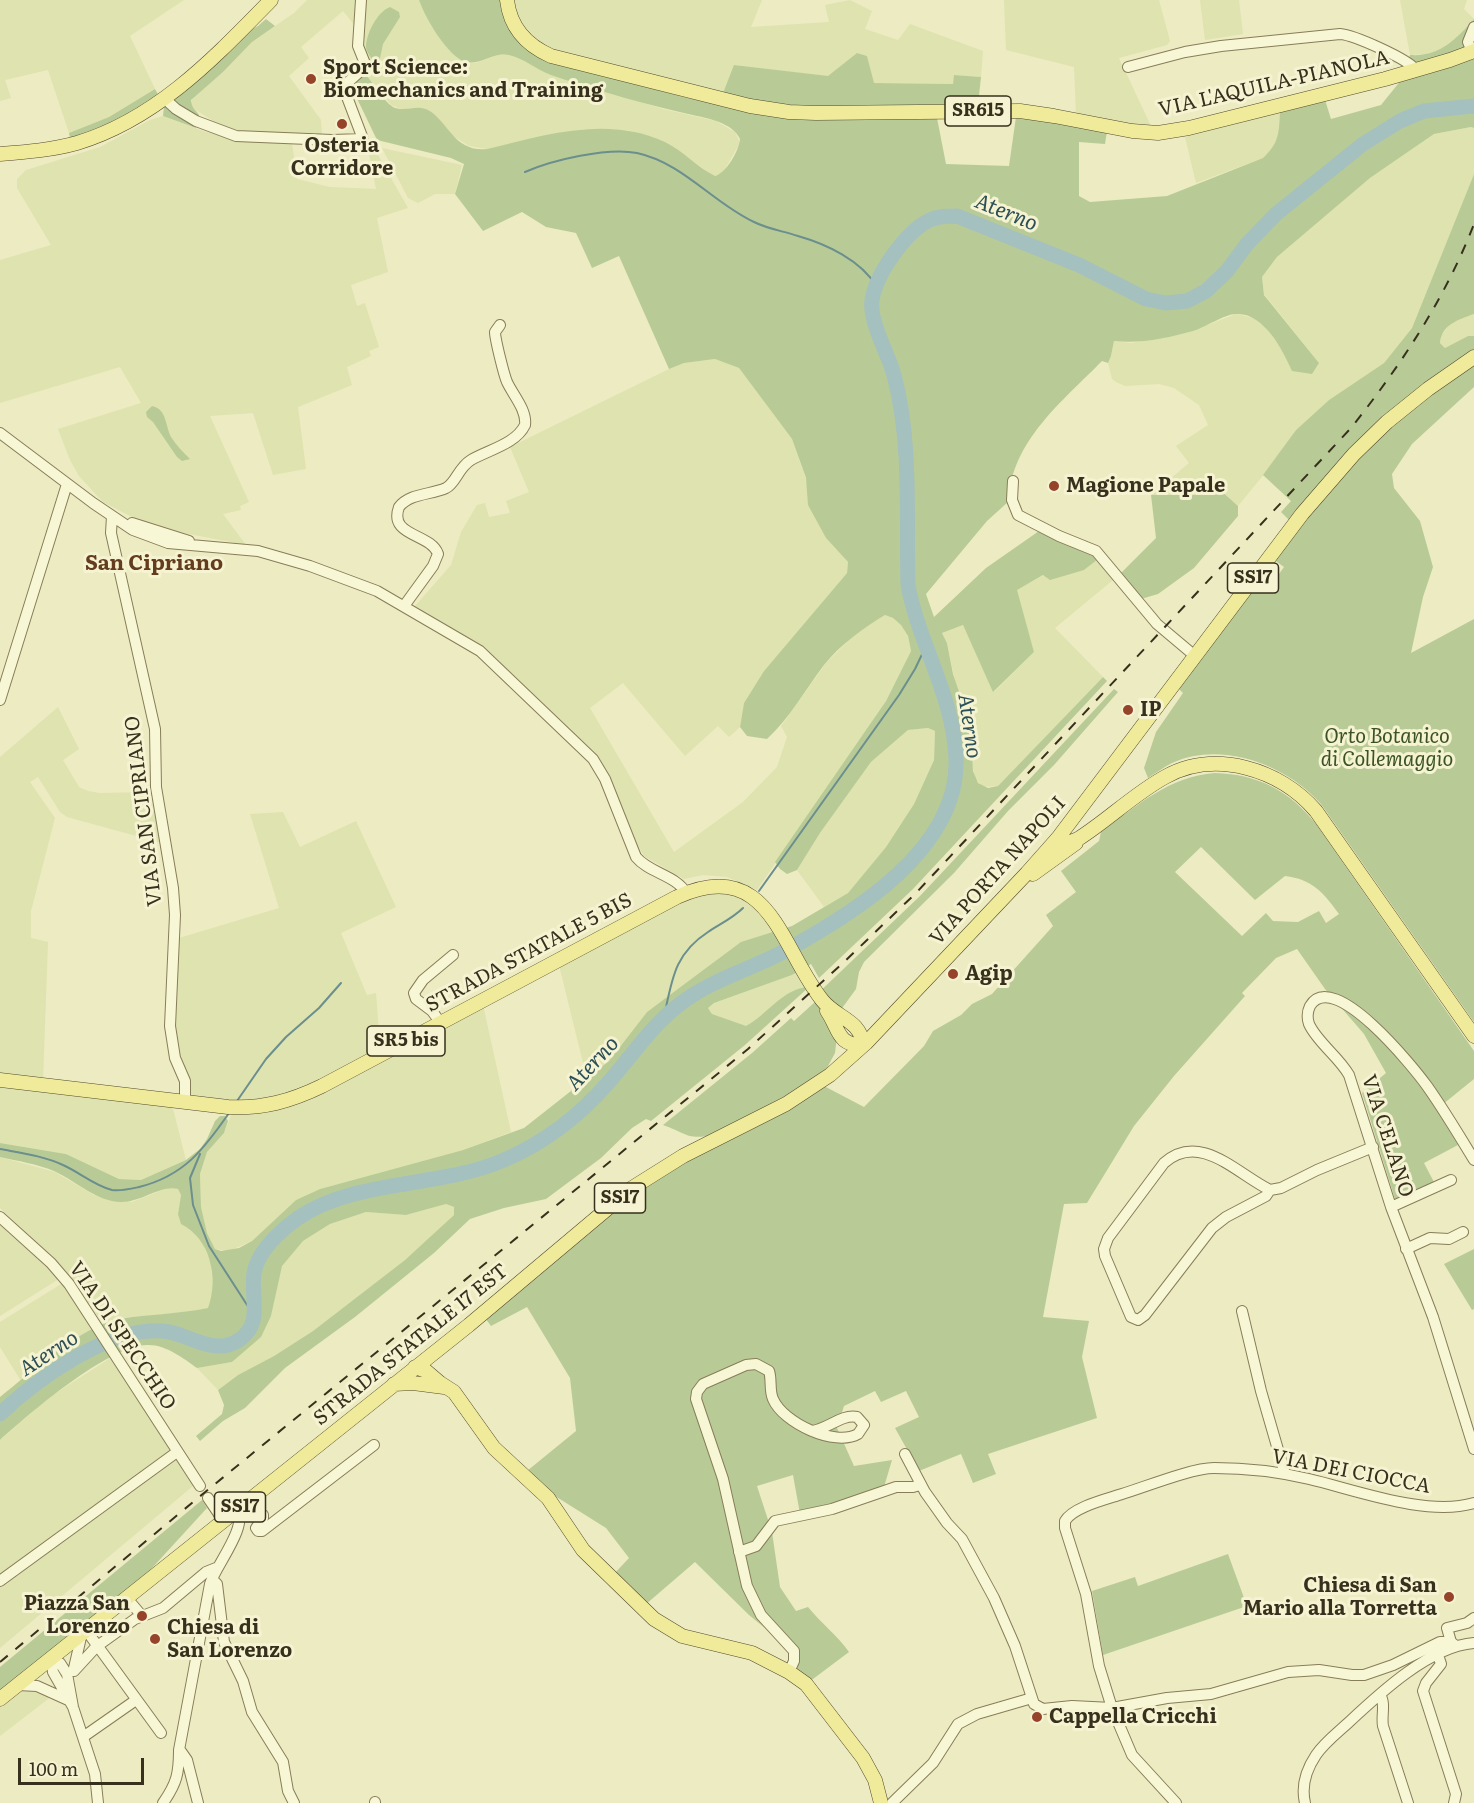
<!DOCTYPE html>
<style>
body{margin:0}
#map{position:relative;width:1474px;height:1803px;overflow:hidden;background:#edebc2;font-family:Literata,serif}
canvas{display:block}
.scale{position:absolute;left:18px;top:1758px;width:126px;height:27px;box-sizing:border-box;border:3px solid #37301d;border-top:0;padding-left:8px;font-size:18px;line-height:21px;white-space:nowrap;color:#37301d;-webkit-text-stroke:4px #f5f3d1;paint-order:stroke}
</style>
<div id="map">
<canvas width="1474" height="1803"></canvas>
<div class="scale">100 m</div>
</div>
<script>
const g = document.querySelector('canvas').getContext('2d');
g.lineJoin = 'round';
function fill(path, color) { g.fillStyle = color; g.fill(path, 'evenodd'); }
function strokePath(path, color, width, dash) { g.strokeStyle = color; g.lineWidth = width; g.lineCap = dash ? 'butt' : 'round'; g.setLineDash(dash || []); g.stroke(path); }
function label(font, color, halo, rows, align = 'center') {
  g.font = font + ' Literata,serif'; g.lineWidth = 6; g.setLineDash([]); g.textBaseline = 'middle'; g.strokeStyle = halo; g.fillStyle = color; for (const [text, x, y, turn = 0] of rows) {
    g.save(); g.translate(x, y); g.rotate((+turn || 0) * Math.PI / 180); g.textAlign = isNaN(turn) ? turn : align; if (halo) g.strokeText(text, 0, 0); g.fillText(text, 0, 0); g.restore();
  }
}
fill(new Path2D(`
 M0 0H184L130 36 155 89 109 117 69 133 48 70 5 80 11 98 0 101Z
 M307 0H359L356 27 343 11 301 47 309 58 289 76 321 120 322 135 254 134 235 130 215 122 194 109 191 103 193 97 223 72 252 42 294 13Z
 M364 0H419L433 27 450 51 469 63H476L498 55H512L550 74 663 109 716 121 735 132 740 143 725 169 721 174 714 176 665 142 632 131 614 129H584L487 149 469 146 453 136 429 110 423 108 401 109 391 105 365 74 372 66 364 52 362 34Z
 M513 0H762L751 27 829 22 825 5 850 0 872 11 865 29 898 40 910 24 983 51 981 77 955 75 953 84 873 83 867 56 857 53 828 77 735 65 723 93 561 53 544 46 525 30 518 19Z
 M1004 0H1159L1170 41 1167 45 1119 58 1151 126 1109 122 1076 114 1074 67 1006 50Z
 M1200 0H1239L1243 34 1205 40Z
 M1400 0H1467L1464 9 1474 19 1454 41 1440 50 1430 54 1410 55Z
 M1280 112V132L1273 148 1263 158 1196 183 1185 137Z
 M163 116 203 131 238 140 292 143 297 179 330 187 376 189 368 149 370 146H373L408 208 377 218 388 272 351 285 357 306 365 303 379 347 369 351 371 356 347 367 352 385 298 407 306 469 273 475 253 413 210 416 249 502 240 506 241 510 223 514 246 545 184 533 132 517 103 502 79 476 70 460 58 429 141 403 120 367 0 403V260L51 245 17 188V179L26 170 100 147 150 120Z
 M1471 127 1474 128V174L1412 328 1384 363 1329 400 1296 430 1278 457 1238 506 1218 488 1212 495H1151L1189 463 1176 446 1208 425 1199 405 1174 388 1159 384 1125 386 1116 382 1112 379 1108 363 1111 356 1114 341 1131 343 1192 331 1236 314 1254 318 1265 326 1285 354 1293 371 1319 363 1264 294 1262 277 1277 257 1370 178 1434 134Z
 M382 148 462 165 455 194H435L418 203 408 198Z
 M1474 314V336H1468L1445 348 1440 343 1441 336 1450 323Z
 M715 359 739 368 792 439 826 538 848 562 847 573 764 671 744 703 740 727 729 737 718 726 685 756 623 683 590 708 674 852 743 802 777 767 787 737 781 726 826 663 856 633 885 615 893 618 901 625 908 636 911 651 886 701 757 890 727 877 703 875 684 879 644 856 631 835 611 784 595 752 529 695 488 651 415 606 451 565 461 532 477 505 485 503 489 517 510 513 506 501 529 492 510 447 669 369 684 363Z
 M1097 560 1113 580 1055 628 1103 677 998 786 982 787 975 778 947 643 942 633 963 625 994 692 1034 652 1016 590 1044 575 1084 570Z
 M58 707 79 749 63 760 79 787 88 791 100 793 149 792 162 843 67 817 60 812 38 777 30 782 55 818 31 911V938L48 942 43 1080 0 1075V757Z
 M928 728 935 731 934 760 914 804 886 847 848 893 824 907 797 870 820 833 871 762 908 730Z
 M283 812 300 847 356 821 396 907 341 933 367 995 376 993 379 1032 393 1040 310 1084 285 1095 242 1101 188 1097 176 1042 174 992 179 938 279 908 250 814Z
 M699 894H726L737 897 754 905 774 932 682 987 647 1012 609 1061 587 1079 559 965 668 907Z
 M800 970 809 987 746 1027 712 1014 708 1008 714 1003 792 975Z
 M483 1005 511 1132 463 1150 320 1189 296 1200 252 1241 229 1251 215 1249 207 1233 201 1207 200 1174 207 1152 224 1133 232 1113 270 1112 306 1101Z
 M0 1085 172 1105 186 1160 141 1180 119 1179 66 1154 0 1143Z
 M0 1157 55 1172 94 1195 132 1202 170 1187 178 1189 181 1195 178 1214 201 1240 211 1262 213 1295 209 1308 187 1312 118 1319 104 1325 72 1279 56 1260 0 1208Z
 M446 1204 454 1207V1215L430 1238 405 1260 313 1331 274 1356 238 1375 218 1390 197 1368 232 1362 271 1316 281 1266 303 1241 330 1224 366 1212 406 1215Z
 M0 1220 62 1277 0 1316Z
 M66 1281 97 1328 77 1337 21 1381 0 1347V1322Z
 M112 1357 172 1453 0 1578V1440L48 1398Z
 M175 1457 193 1486 0 1648V1584Z
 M31 1689 52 1696 0 1736V1705L19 1690Z`), '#dee3af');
fill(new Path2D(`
 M419 0H502L504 11 561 64 687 98 755 112 937 118 946 164 1009 166 1016 117 1107 131 1105 144 1079 142V196L1090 202 1167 196 1263 158C1279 143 1279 133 1280 112L1325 100 1331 119 1381 105 1402 79 1410 55C1440 57 1456 39 1474 19V28L1469 33 1474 56V128L1471 127 1434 134 1370 178 1277 257 1262 277 1264 295 1319 363 1312 374 1292 371C1283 350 1263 312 1236 314 1225 314 1204 328 1193 331 1168 338 1139 344 1114 341L1111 356 1108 363 1102 361C1062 402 1012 440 1008 502L987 521 926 594 934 617 986 568 1039 531 1088 551 1097 560 1084 570 1050 580 1043 575 1017 590 1034 652 993 692 963 625 942 633 947 643 953 674 970 724 973 771 978 783 988 788 998 786 1103 677 1107 681 913 889 819 978 811 964 792 975 714 1003 708 1008 712 1014 746 1026C767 1015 783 988 809 987L745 1045 651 1121 646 1119 632 1128 601 1158 546 1199 504 1208 470 1219 434 1253 355 1317 285 1368 245 1408 223 1421 200 1441 196 1436 222 1414 224 1405 218 1390 238 1375 274 1356 313 1331 405 1260 454 1215V1207L446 1204 406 1215 366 1212 330 1224 303 1241 282 1266 271 1316 261 1337 232 1362 197 1368C183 1358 165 1344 147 1345 106 1347 30 1413 0 1440V1397C32 1372 80 1326 120 1319 150 1314 179 1314 208 1308 219 1278 210 1238 181 1224L178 1214 181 1195 178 1189C158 1184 138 1207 112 1201 90 1196 74 1180 54 1171 37 1164 18 1161 0 1157V1143L66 1154 119 1179 141 1180 186 1160 200 1149 207 1139 215 1121 220 1116H225L228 1121 224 1133 207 1152 200 1174 201 1207 207 1233 215 1249 221 1251 239 1248 252 1241 296 1200 320 1189 463 1150 524 1128 609 1061 647 1012 741 942 792 926 848 893 886 847 914 804 934 760 935 731 928 728 908 730 871 762 820 833 797 870 787 874 780 869 775 862 886 701 911 651 908 636 901 625 893 618 885 615C862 629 841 644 824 665 805 690 790 718 767 739L747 736 740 727 744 703 764 671 847 573 848 562 826 538 808 505 806 478 792 439 739 368 715 359 684 363 669 369 619 256 592 268 576 233 546 227 522 212 483 231 455 194 464 164 451 158 377 140 351 86 365 74C375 84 382 100 393 107 404 113 418 103 430 111 450 125 455 152 487 149 544 135 608 115 665 142 683 151 697 167 715 176 726 173 739 151 740 139 733 124 712 119 697 116 648 105 598 91 551 75 537 70 523 58 509 55 492 51 478 69 461 60 444 50 425 17 419 0Z
 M390 7 399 12 400 17 383 44 378 68C375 62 366 53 366 47 366 34 377 12 390 7Z
 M266 19 275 26 252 42 223 72 191 100C192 115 206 110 196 128L163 116 164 107 204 75 248 31 258 26Z
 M857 53 867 56 874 83 953 84 954 75 981 77 978 105 809 107 764 103 723 93 734 65 828 76Z
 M155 89 160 98 101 129 70 138 69 133 109 117Z
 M1474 174V314C1458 320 1442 324 1440 343L1445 348 1468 336H1474V387L1412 444 1392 474 1394 488 1420 521 1433 567 1423 597 1411 653 1474 619V1022L1321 804C1287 765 1222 740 1172 763 1164 767 1156 773 1148 778L1144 768 1156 732 1183 693 1178 688 1261 574 1274 581 1284 567 1273 559 1290 521 1281 512 1291 501 1263 475 1296 430 1329 400 1384 363 1412 328Z
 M152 406C167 409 165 425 171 437 176 445 183 452 190 459L182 461 177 457 153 422 147 417 146 412Z
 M1218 488 1238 506V516L1194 568 1158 594 1141 599 1121 573 1156 538 1151 495H1211Z
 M1114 689 1118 692 1054 765 1008 811 954 873 864 962 859 972 856 989 840 1011 835 1053 827 1068 805 1085 716 1134C688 1141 688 1134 663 1125L752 1053 791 1018 794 1021 816 1001 814 997 920 896Z
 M1215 773C1258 774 1290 791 1316 824L1474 1051V1079L1437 1109 1458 1145 1424 1163 1435 1184 1395 1199 1362 1093 1386 1073 1364 1034 1325 989 1297 949 1276 958 1242 993 1245 996 1174 1076 1134 1126 1087 1203 1064 1204 1043 1317 1089 1321 1082 1357 1097 1418 988 1454 996 1474 973 1483 961 1454 919 1471 895 1428 919 1417 906 1391 881 1402 875 1391 844 1406 837 1428 854 1466 892 1460 884 1487 800 1514 793 1475 757 1486 772 1532 780 1587 796 1611 808 1607C821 1623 837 1635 849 1652L809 1682 794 1671 798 1655 749 1615 695 1562 645 1605 613 1575 629 1558 606 1528 555 1496 527 1471 576 1431 570 1378 527 1307 491 1326 485 1318 635 1193 656 1178 824 1086 864 1107 924 1046 933 1031 961 1015 972 1004 992 994 1053 926 1046 915 1076 892 1061 871 1099 841 1101 832C1138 805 1168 777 1215 773ZM1201 847 1255 900 1285 876C1312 879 1324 893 1339 914L1326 923 1319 911 1298 922 1273 921 1266 913 1242 936 1175 872Z
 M1474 1249V1309L1472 1310 1444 1264Z
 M202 1500 207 1508 142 1579 0 1693V1667Z
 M1228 1554 1247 1606 1103 1655 1092 1591 1135 1577 1138 1586Z`), '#b8cb96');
strokePath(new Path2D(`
 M525 172C552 160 608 147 637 153 683 163 713 203 754 222 768 229 783 231 798 236 826 244 861 260 877 287
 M759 891 899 695 915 669 926 646
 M664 1017C672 980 674 954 708 932 720 924 733 918 743 908
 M237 1101 266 1059 286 1037 319 1008 341 983
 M0 1149C21 1153 44 1156 63 1165 79 1172 95 1186 112 1190 122 1191 130 1189 139 1187 184 1176 204 1149 229 1113
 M200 1154 190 1178 193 1205 209 1246 249 1308 252 1324`), '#6b8e8e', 2);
strokePath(new Path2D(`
 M0 1414C37 1379 110 1326 163 1331 188 1333 214 1357 239 1340 264 1323 250 1297 254 1273 258 1251 280 1231 298 1218 355 1179 440 1188 504 1160 544 1143 580 1115 608 1083 632 1056 651 1026 680 1004 711 980 749 970 783 952 853 914 960 849 956 758 953 694 919 645 908 585 906 515 912 443 894 375 888 353 869 322 872 300 876 274 906 231 930 220 938 216 948 216 957 216L1079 265 1146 299 1166 303 1187 301 1206 291 1227 271 1247 244 1276 214 1363 144 1400 121 1424 111 1474 106`), '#a4c0bf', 15);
const minor = new Path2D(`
 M1472 52 1468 42 1474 27
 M1128 67 1185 52 1221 46 1340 34C1354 35 1408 59 1416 70
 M165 99 176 109 196 121 236 136 332 140 363 139 344 89 347 83 366 66 358 46 361 0
 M0 433 93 503 133 530 168 543 258 551 310 566 377 591 480 651 593 759 605 779 636 857C649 873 676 875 686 893
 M1013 481 1012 500 1018 515 1059 536 1096 551 1157 624 1195 656
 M112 516 111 533 155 729 156 787 173 888 175 915 170 1026 175 1058 185 1081V1103
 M132 523 189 541
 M404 606 433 566 438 554C431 533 388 537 399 507 410 493 431 495 446 488 456 483 458 468 471 460 488 450 516 444 525 425 527 410 513 395 507 382 504 375 495 339 495 332L500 325
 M0 700 67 484
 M440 1022 432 1011 416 999 414 993 423 980 453 955
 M1474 1160C1459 1135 1444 1110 1427 1086 1414 1068 1333 967 1310 1006 1307 1012 1307 1018 1309 1024 1317 1042 1339 1057 1349 1075L1391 1207 1433 1317 1474 1449
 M1270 1190C1237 1174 1200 1131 1164 1163L1108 1238 1104 1249 1105 1256 1131 1317 1138 1320 1145 1315 1212 1228 1226 1217 1266 1196 1270 1190 1281 1188 1317 1170 1373 1147
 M1391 1207 1451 1180
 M0 1217 51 1263 69 1284 200 1486
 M1406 1249 1430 1238 1449 1239 1463 1232
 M1242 1311 1261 1391 1285 1474
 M905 1454 925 1492 947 1523 962 1539 994 1598 1015 1646 1034 1704 1043 1709 1072 1706 1112 1708 1132 1755 1176 1803
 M208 1498 223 1520
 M240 1516 263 1515V1518L256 1528 258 1531H262L374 1445
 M739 1552 756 1546 775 1521 832 1509 896 1487H913L920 1485
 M212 1579 217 1584 224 1642 243 1681 252 1712 283 1762 288 1791 294 1803
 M0 1581 177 1452
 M126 1597 142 1616
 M86 1630 161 1733
 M1451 1642 1447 1628 1467 1623 1474 1618
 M1456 1646 1451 1642H1440L1393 1665 1364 1675H1352L1319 1670 1288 1672 1211 1694 1167 1698 1112 1708 1099 1666 1086 1594 1065 1528V1521C1073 1507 1107 1499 1122 1494 1145 1487 1192 1468 1214 1468 1243 1468 1280 1472 1309 1479 1356 1490 1427 1517 1474 1503
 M1438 1655 1441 1664 1426 1683 1423 1691 1456 1794 1454 1803
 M74 1668 82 1633
 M74 1671 96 1647 135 1619 163 1608 206 1572 216 1568
 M789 1672 794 1661V1651L761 1615 747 1586 723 1479 696 1399 697 1392 703 1384 746 1365 756 1364 769 1371C772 1380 769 1390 773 1399 783 1423 835 1447 858 1434L864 1425 857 1417C841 1414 828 1429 812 1431
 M18 1685 37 1686 68 1700
 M1380 1695C1386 1703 1381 1716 1383 1726L1408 1803
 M73 1707 53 1672 51 1658 60 1663 67 1674 73 1707 95 1774 98 1803
 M83 1737 136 1700
 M180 1750 187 1760 198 1803
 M163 1803C177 1783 179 1773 179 1750L210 1584C216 1565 249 1526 237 1508
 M375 1803V1802
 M892 1803 933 1763 958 1724 977 1714 1032 1698
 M1305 1803C1301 1786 1306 1770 1316 1755 1324 1743 1337 1733 1348 1723 1379 1694 1430 1646 1474 1643`);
const major = new Path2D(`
 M507 0C510 27 526 45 551 56L750 106 789 112 816 113 1020 111 1054 116 1132 131 1158 133 1189 128 1385 79 1450 60 1474 51
 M0 154C26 152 52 150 77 143 157 119 214 58 271 0
 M1054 843H1068L1078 839C1108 820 1134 794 1165 777 1215 749 1280 769 1316 811L1474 1036
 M1033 874 1076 843
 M827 1011C839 1028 837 1046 863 1045
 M0 1080 228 1107C263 1109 291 1101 322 1086L677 897C769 855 780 947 822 1000 836 1018 861 1020 863 1045
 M415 1367 426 1371 440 1383 454 1392 494 1448 548 1498 583 1550 654 1619 682 1636 752 1653 789 1672 806 1684 863 1758 875 1780 881 1803
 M394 1384 413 1383 444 1387
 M0 1699 469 1325 632 1188 683 1156 786 1104 830 1075 866 1043 1027 873 1058 838 1302 514 1354 454 1387 422 1428 389 1474 357`);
strokePath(minor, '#877d59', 12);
strokePath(major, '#544a2e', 15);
strokePath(minor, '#f8f7d5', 10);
strokePath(major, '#f0eb9a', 14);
strokePath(new Path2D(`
 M0 1662 204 1493 748 1049 844 962 916 893 1351 428C1401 365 1445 299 1474 224`), '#37301d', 2, [10, 10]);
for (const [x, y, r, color] of [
 [311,79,6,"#95442a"],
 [342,124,6,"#95442a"],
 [1054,486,6,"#95442a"],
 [1128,710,6,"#95442a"],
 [953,974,6,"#95442a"],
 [1449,1597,6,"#95442a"],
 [142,1616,6,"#95442a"],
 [155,1639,6,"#95442a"],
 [1037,1717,6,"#95442a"]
]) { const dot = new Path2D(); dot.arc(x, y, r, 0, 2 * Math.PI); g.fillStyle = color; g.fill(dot); strokePath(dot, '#f5f3d1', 2); }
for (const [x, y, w] of [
 [978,111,66],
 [1253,578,51],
 [406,1041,78],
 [620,1198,51],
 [240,1507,51]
]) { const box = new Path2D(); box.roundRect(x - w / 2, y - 15, w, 30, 4.5); g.fillStyle = '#f5f3d1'; g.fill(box); strokePath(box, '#37301d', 1.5); }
label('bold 18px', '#37301d', null, [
 ["SR615",978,111],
 ["SS17",1253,578],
 ["SR5 bis",406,1041],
 ["SS17",620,1198],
 ["SS17",240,1507]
]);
label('bold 20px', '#37301d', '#f5f3d1', [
 ["Sport Science:",323,68],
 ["Biomechanics and Training",323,91],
 ["Osteria",342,146,"center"],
 ["Corridore",342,169,"center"],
 ["Magione Papale",1066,486],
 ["IP",1140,710],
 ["Agip",965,974],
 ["Chiesa di San",1437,1586,"right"],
 ["Mario alla Torretta",1437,1609,"right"],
 ["Piazza San",130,1604,"right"],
 ["Lorenzo",130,1627,"right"],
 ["Chiesa di",167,1628],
 ["San Lorenzo",167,1651],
 ["Cappella Cricchi",1049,1717]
], 'left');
label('20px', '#37301d', '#f5f3d1', [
 ["VIA L'AQUILA-PIANOLA",1274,84,-13],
 ["VIA SAN CIPRIANO",144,811,-97],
 ["VIA PORTA NAPOLI",998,871,-48],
 ["STRADA STATALE 5 BIS",529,953,-28],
 ["VIA CELANO",1387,1136,72],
 ["VIA DI SPECCHIO",122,1336,56],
 ["STRADA STATALE 17 EST",411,1345,-39],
 ["VIA DEI CIOCCA",1351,1472,11]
]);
label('italic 20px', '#3b5324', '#f5f3d1', [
 ["Orto Botanico",1387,737],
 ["di Collemaggio",1387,760]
]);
label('italic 21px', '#2d4f56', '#f5f3d1', [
 ["Aterno",1006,213,22],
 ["Aterno",969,726,82],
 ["Aterno",593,1064,-47],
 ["Aterno",49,1354,-33]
]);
label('bold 21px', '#633d1d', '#f5f3d1', [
 ["San Cipriano",154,564]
]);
</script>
